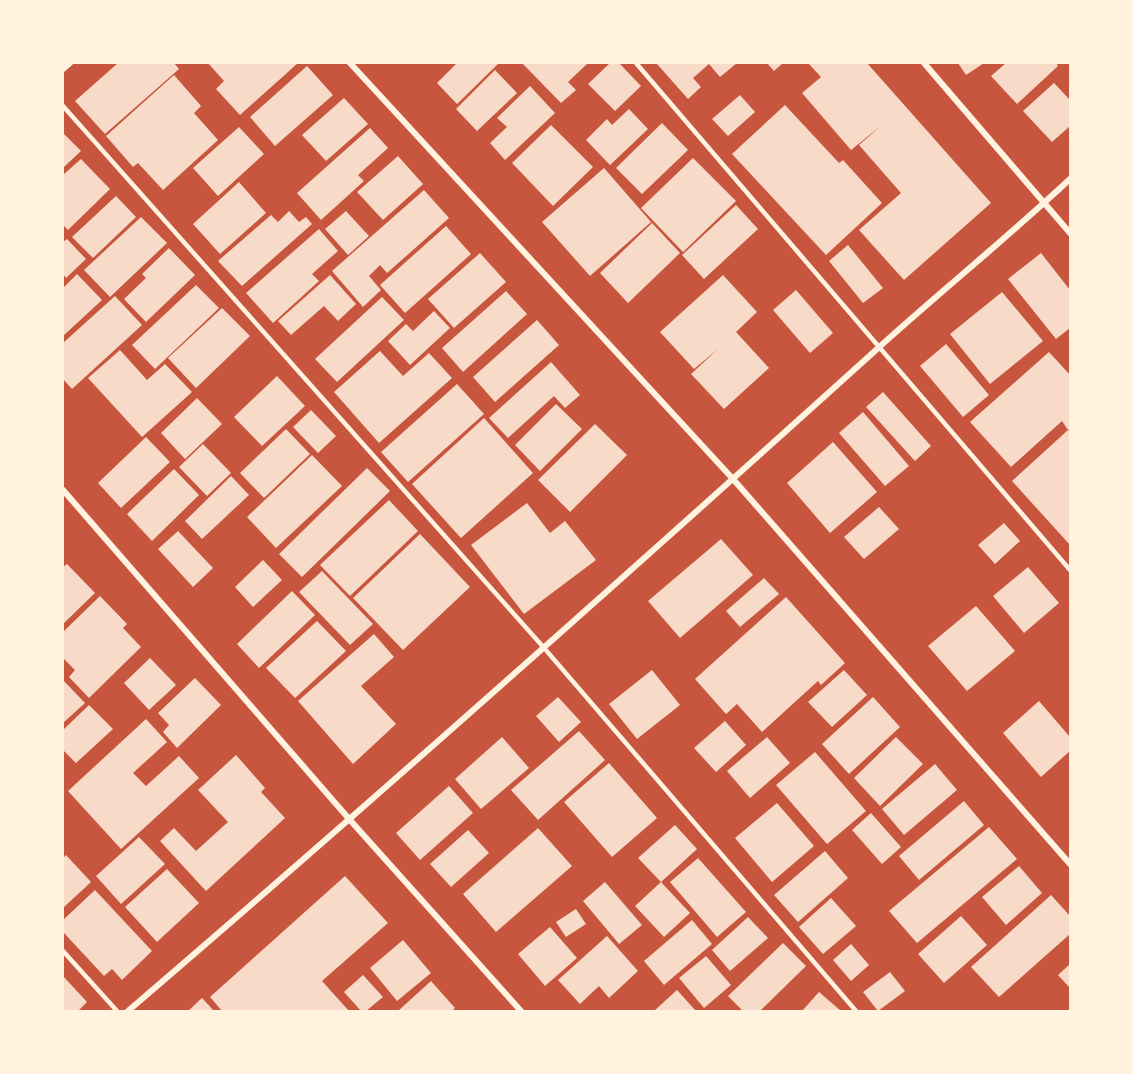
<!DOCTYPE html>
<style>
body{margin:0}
#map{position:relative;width:1133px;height:1074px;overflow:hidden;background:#c8553d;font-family:Helvetica,sans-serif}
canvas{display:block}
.frame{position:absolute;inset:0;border:64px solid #fff3e0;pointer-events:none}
</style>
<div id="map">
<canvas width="1133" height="1074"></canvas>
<div class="frame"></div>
</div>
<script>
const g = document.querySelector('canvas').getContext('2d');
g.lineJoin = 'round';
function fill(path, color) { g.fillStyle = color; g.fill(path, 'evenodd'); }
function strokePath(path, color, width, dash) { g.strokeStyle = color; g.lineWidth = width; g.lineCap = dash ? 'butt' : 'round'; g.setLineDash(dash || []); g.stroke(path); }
fill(new Path2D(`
 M118 63H174L179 69 105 134 75 101Z
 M208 63H298L240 115 216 89 224 81Z
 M457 63H499L457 104 437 83Z
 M522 63H588L568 82 576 90 561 103Z
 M610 63H619L641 86 615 111 588 84Z
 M658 63H737L720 77 709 64 693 78 701 87 688 99 657 64Z
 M767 63H783L774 71Z
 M808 63H867L991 203 904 280 859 230 901 193 859 145 882 125 851 150 802 93 821 77Z
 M958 63H984L966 75Z
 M1006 63H1056L1058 66 1017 104 991 76Z
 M307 66 333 95 275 146 250 117Z
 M495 70 517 93 477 131 456 109Z
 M174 75 201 106 194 113 218 140 163 190 138 163 133 167 106 136Z
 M1054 83 1070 100V126L1052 142 1023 111Z
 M530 86 555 113 505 160 490 143 507 127 497 118Z
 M740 95 755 112 728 136 712 119Z
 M344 98 368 124 326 161 302 135Z
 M785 105 839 163 843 160 882 203 826 255 732 154Z
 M629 109 648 129 610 165 586 140 607 119 612 125Z
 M662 123 688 150 642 194 616 168Z
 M551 125 593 167 553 206 512 163Z
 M239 127 264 154 218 196 193 168Z
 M370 128 388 148 358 175 364 181 321 220 297 193Z
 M63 133 81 151 63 168Z
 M398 156 423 184 383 220 357 192Z
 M693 158 736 201 683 252 641 208Z
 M81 159 110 189 68 230 63 225V175Z
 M604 168 651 222 590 276 542 222Z
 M239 182 266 213 220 254 193 224Z
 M424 190 449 218 387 273 380 265 369 276 381 290 363 307 332 271Z
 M116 196 136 217 93 258 72 237Z
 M736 205 758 229 704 279 682 255Z
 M289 211 299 222 306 217 312 224 242 286 218 261 271 215 278 222Z
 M346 211 369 236 348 255 325 229Z
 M141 217 167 243 110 297 84 270Z
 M652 223 680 253 628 303 600 273Z
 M446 226 471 254 405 313 380 285Z
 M319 229 338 251 312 274 319 281 273 323 246 293Z
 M67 239 86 259 66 278 63 274V242Z
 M848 245 883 288 863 303 829 261Z
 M169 248 195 275 146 322 124 299 146 278 142 274Z
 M480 253 506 282 454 328 428 299Z
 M1041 253 1070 290V328L1056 339 1008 279Z
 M77 274 102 300 63 336V288Z
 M330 275 356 304 338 321 324 306 291 335 278 321Z
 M723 275 757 312 736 332 769 368 724 409 691 374 718 349 694 369 660 332Z
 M196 285 219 308 155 369 132 345Z
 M796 290 833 333 810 353 773 310Z
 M506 291 527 314 463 372 442 348Z
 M1002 292 1043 341 990 384 950 334Z
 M115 296 142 325 72 389 63 379V343Z
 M382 297 404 320 337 382 315 359Z
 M222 308 250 336 196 388 168 358Z
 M434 311 450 328 410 365 388 341 406 324 413 331Z
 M537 320 559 345 495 402 473 377Z
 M946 344 989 395 963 417 920 366Z
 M120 350 147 380 165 364 192 392 142 437 88 378Z
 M380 351 403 376 429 353 452 378 379 443 334 392Z
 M1049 352 1070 375V428L1068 430 1062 421 1011 467 970 422Z
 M551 362 580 395 565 408 554 396 508 438 489 418Z
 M277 376 305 406 262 446 234 417Z
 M457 384 484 414 408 482 381 452Z
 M883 392 931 446 915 461 866 407Z
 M197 398 222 424 185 459 161 433Z
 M556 404 582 429 540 471 515 445Z
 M311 410 336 436 318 453 293 427Z
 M863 412 909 466 885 486 839 433Z
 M484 418 533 473 461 538 412 484Z
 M595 424 627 455 570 512 538 480Z
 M286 429 310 454 264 498 240 473Z
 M1068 430 1070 431V545L1012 481Z
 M146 437 170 462 121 508 98 483Z
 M833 442 877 492 830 533 787 483Z
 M203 444 231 473 207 496 179 467Z
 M312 455 342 486 276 548 247 517Z
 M367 468 390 491 302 577 279 554Z
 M174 469 199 495 152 541 127 514Z
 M231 476 249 495 202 539 185 521Z
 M389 500 418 531 350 596 320 565Z
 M527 503 550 533 565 521 596 560 524 614 471 545Z
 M879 507 899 529 864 559 844 537Z
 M1004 523 1020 541 995 564 978 545Z
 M178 531 213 568 193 587 158 549Z
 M420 534 470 587 403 650 353 598Z
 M721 539 753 575 680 638 648 601Z
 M263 560 282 580 253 607 235 587Z
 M67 564 95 593 63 624V567Z
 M1028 567 1059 603 1024 633 993 596Z
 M322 571 373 624 350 645 299 592Z
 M764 578 779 594 740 627 726 611Z
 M292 591 315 615 259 668 237 644Z
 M100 596 127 624 123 628 141 647 89 698 69 677 75 670 63 658V632Z
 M786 597 845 663 821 685 818 681 762 732 737 704 726 714 695 679Z
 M976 606 1015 651 967 691 928 646Z
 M317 621 346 651 295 698 266 668Z
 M374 634 394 657 361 686 396 724 353 764 298 701Z
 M150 658 176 685 149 710 124 683Z
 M652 670 680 705 637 739 609 704Z
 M844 670 867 695 832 727 808 702Z
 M195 678 221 705 177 748 163 732 169 725 158 713Z
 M63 680 85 703 63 723Z
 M558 697 581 722 559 742 536 716Z
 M873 697 900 727 849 774 822 744Z
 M1039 701 1070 737V751L1041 777 1003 733Z
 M89 705 113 729 76 763 63 750V730Z
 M146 719 167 742 133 773 146 786 179 756 199 778 121 849 68 791Z
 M725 721 746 745 716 772 694 748Z
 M579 731 605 760 538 820 511 790Z
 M502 737 529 768 481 809 455 779Z
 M767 737 790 763 750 798 727 771Z
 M896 737 923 764 880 806 854 778Z
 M815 752 866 811 827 844 776 785Z
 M236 755 265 788 261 792 285 818 206 891 160 841 174 828 196 851 228 822 198 790Z
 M609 763 657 818 612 857 564 802Z
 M935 764 957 790 904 835 882 809Z
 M449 786 473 813 420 860 396 833Z
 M964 801 984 825 919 880 899 856Z
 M777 803 814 846 772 882 735 838Z
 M871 813 901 847 882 864 852 830Z
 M675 825 697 849 661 882 638 858Z
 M989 827 1017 859 917 943 889 911Z
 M538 828 572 866 496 932 463 894Z
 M468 830 489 853 451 887 430 864Z
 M139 837 165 864 121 904 96 876Z
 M825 851 848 878 798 922 774 895Z
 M66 855 91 882 63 908V858Z
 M698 858 746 912 717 937 670 882Z
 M1019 866 1042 893 1006 925 982 897Z
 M167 869 199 903 157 942 125 907Z
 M345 876 388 923 322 981 349 1011H222L210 997Z
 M605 882 642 925 619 944 583 901Z
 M661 882 690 913 664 937 635 906Z
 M95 890 152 951 122 980 112 969 104 976 63 932V920Z
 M1051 895 1070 916V934L999 997 971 967Z
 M831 898 856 926 823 954 799 927Z
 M576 909 586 924 566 937 556 922Z
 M961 916 987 945 944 983 918 954Z
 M748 917 768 938 730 971 712 950Z
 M692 920 712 944 664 985 644 961Z
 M550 927 577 958 545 986 518 954Z
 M607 936 638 971 609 998 599 986 580 1004 558 980Z
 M403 940 431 973 397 1001 370 968Z
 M783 943 806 966 760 1011H743L728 996Z
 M851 944 869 965 851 981 833 960Z
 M706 956 731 985 704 1008 679 978Z
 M1070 964V988L1058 975Z
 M890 972 905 991 878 1011 863 992Z
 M363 975 383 997 366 1011H361L344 992Z
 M63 976 87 1002 78 1011H63Z
 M431 981 455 1008 452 1011H398Z
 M677 990 696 1011H654Z
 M819 992 841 1011H802Z
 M202 998 214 1011H188Z`), '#f7dbc8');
strokePath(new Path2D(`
 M636 63 1070 570
 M63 106 545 649 856 1011
 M63 951 117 1011`), '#fff3e0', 4.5);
strokePath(new Path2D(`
 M350 63 733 479 1070 864
 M924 63 1070 233
 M63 69 70 63
 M63 490 350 820 521 1011
 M128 1011C381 794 629 573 876 350 940 292 1007 238 1070 179`), '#fff3e0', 6);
</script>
